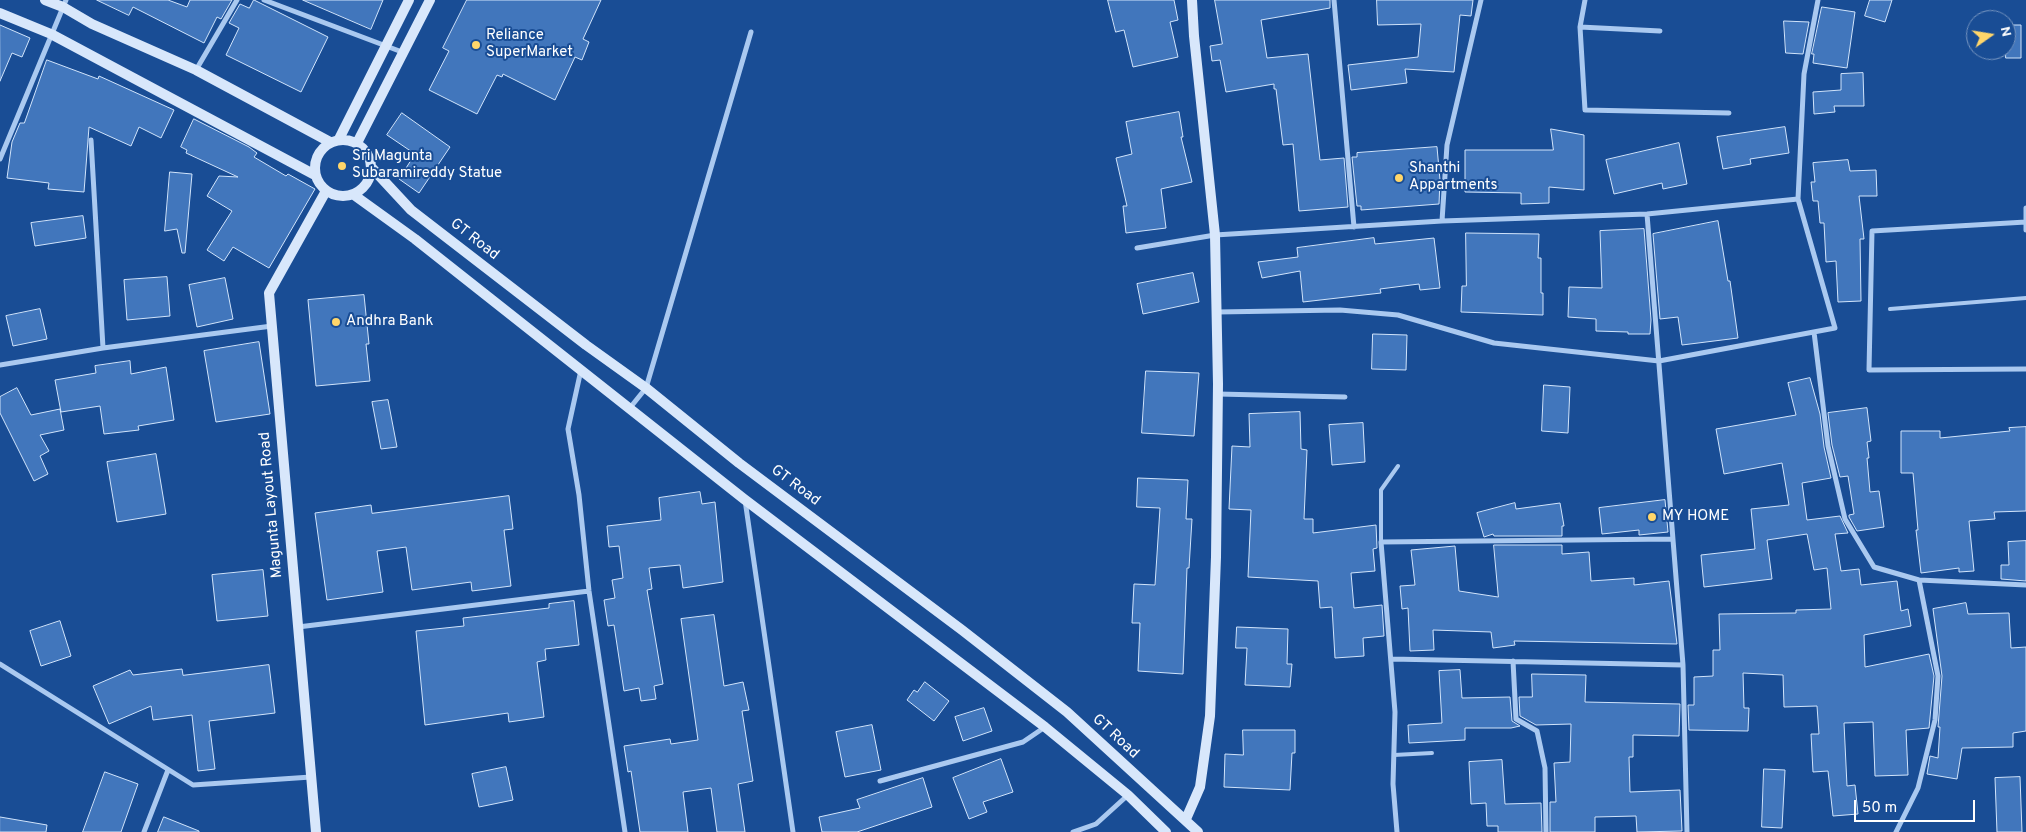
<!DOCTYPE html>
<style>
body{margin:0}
#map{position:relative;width:2026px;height:832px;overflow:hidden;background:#194d95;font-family:Overpass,sans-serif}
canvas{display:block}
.north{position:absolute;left:1966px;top:10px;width:50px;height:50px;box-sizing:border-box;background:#194d95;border:1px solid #7594bf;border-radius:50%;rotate:77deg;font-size:14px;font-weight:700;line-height:20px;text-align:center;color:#fff}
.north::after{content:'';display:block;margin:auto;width:18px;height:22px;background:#ffd66a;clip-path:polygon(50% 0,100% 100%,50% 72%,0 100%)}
.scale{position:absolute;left:1854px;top:800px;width:121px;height:22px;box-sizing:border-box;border:2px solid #fff;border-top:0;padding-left:6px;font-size:15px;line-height:18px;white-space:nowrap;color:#fff;-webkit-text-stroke:4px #194d95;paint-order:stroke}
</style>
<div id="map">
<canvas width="2026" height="832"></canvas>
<div class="north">N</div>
<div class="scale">50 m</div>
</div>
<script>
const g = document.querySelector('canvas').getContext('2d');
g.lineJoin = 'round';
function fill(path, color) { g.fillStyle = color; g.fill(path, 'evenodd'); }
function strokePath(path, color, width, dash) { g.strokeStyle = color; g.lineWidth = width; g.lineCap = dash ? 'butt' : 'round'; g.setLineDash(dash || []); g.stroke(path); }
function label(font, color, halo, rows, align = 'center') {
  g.font = font + ' Overpass,sans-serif'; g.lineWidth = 4; g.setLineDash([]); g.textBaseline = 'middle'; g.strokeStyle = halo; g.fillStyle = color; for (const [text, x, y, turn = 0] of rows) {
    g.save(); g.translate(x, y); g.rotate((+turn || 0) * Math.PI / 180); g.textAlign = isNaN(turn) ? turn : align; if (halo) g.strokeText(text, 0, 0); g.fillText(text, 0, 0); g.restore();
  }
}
const building = new Path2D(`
 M97 0H168L187 7 190 0H232L221 19 217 17 204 43 133 7 129 15Z
 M254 0 328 37 301 92 226 55 239 28 229 23 240 4 249 8Z
 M303 0H383L371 29Z
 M467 0H601L583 39 589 42 582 60 575 57 555 100 503 74 502 77 497 75 477 114 429 90 449 51 443 48Z
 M1108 0H1174L1178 20 1170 22 1178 57 1133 67 1124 30 1116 32Z
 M1215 0H1330V8L1261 20 1267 58 1308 54 1320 160 1344 158 1348 207 1299 211 1293 144 1283 145 1276 89H1274V84L1226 92 1220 60 1212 61 1210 46 1222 44Z
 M1377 0H1473L1471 16 1460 15 1454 72 1405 69 1407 83 1351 90 1348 65 1418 57 1421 24 1378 25Z
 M1870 0H1892L1885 22 1865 16Z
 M1822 7 1855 12 1847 68 1813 63 1814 54H1812Z
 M1784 21 1809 22 1803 54 1786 53Z
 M0 25 30 38 22 57 12 53 0 81Z
 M2006 25H2021V58H2006Z
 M47 60 98 79 99 76 174 110 161 138 139 127 131 146 89 127 84 192 48 189 49 183 7 178 12 142 20 123H24Z
 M1863 73 1864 106H1834L1835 112 1814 114 1813 92 1841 90V74Z
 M1179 112 1183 137H1181L1192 182 1161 189 1166 228 1126 233 1123 206H1127L1116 158 1132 154 1126 122Z
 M402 113 450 147 419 193 399 179 415 154 387 135Z
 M194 119 249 147 257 153 254 157 286 176 288 174 315 189 269 268 233 247 224 261 207 250 232 211 207 196 219 176 238 177 186 153 187 150 181 147Z
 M1785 127 1789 153 1750 159 1751 164 1723 169 1717 137Z
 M1551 129 1584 135V190L1549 187V203L1521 204V193L1465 192V150H1553Z
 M1679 143 1687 184 1663 189 1662 183 1614 194 1606 160Z
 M1437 147 1440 180 1439 204 1361 210V206H1357L1352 157H1357V153Z
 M1848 160 1850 171 1876 170 1877 196H1859L1864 239H1860L1861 301 1838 302 1836 261 1826 262 1824 223H1820L1818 201H1813L1811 182H1815L1813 163Z
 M170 172 192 174 185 253H182L177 229 165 231Z
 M83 216 86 238 35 246 31 223Z
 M1718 221 1728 281H1730L1738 338 1682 345 1678 317 1660 319 1653 234Z
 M1644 229 1651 320 1650 334H1628V332L1596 331V319L1568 317 1569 287 1602 288 1600 231Z
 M1466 233 1539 234 1538 258H1541V293H1543V315L1461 312 1462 286H1466Z
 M1374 238 1375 244 1434 238 1440 288 1420 290 1419 284 1380 289 1381 293 1303 302 1300 271 1262 278 1258 262 1298 257 1297 248Z
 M1193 273 1199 302 1143 314 1137 284Z
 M167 277 170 316 127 320 124 280Z
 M225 278 233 319 197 327 189 285Z
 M364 295 369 344H366L370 381 316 386 308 300Z
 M40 309 47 339 13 346 6 316Z
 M1373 334 1407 335 1406 370 1372 369Z
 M259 342 270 414 216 422 204 351Z
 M130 361 131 374 166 367 174 420 138 426 139 430 104 434 100 406 61 412 55 380 96 373 95 366Z
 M1146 371 1199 373 1194 436 1142 433Z
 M1810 378 1820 414 1824 447 1831 478 1802 483 1807 520 1840 516 1848 533 1835 534 1841 571 1859 569 1861 585 1897 581 1901 611 1908 609 1911 626 1864 635 1865 667 1929 654 1934 676 1929 728 1906 730 1908 775 1875 776 1873 722 1844 723 1847 786 1855 785 1858 814 1833 816 1828 771 1813 772 1811 734H1819L1817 706 1784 707 1783 675 1743 673 1744 708H1749L1748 731 1689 730 1688 705H1694V677L1713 676V650H1720L1719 614 1796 613V610L1831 609 1827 568 1814 570 1807 534 1767 540 1772 579 1704 587 1701 555 1755 549 1751 509 1789 505 1782 463 1724 474 1716 429 1796 415 1788 383Z
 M1544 385 1570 387 1568 433 1542 431Z
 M17 388 31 415 60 409 64 430 40 435 49 451 40 456 48 474 34 481 0 413V397Z
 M388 400 397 447 381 449 372 402Z
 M1867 408 1871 441 1867 442 1869 458H1867L1870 492 1879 491 1884 527 1857 531 1849 517V515L1854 514 1848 476 1840 477 1832 445 1828 413Z
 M1300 412 1301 449 1307 450 1304 519H1313V533L1376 525 1377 548 1373 549 1375 571 1351 573 1354 608 1382 605 1384 636 1363 638 1364 656 1335 658 1332 607 1320 608 1318 581 1248 577 1251 510 1229 509 1232 446 1250 447 1249 414Z
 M1363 423 1365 462 1332 465 1329 425Z
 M2026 427V511L1994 512 1995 519 1969 521 1974 571 1959 572V568L1921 573 1916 530H1918L1913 473H1901V431H1940V438L2010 431 2009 428Z
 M156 454 166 514 117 522 107 462Z
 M1138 478 1188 480 1186 519H1192L1189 568H1187L1183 674 1138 671 1140 623H1132L1134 584 1155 585 1160 508 1137 507Z
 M700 492 702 504 715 502 723 582 683 588 680 565 649 568 652 589 647 590 663 684 654 686 656 699 641 701 639 688 624 691 614 625 608 626 604 600 615 598 612 580 623 578 619 546 609 547 607 526 661 520 659 498Z
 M509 496 513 529 504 530 511 586 472 591 471 582 412 590 406 547 377 551 383 592 327 600 315 513 371 505 372 513Z
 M1665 500 1668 532 1639 535V530L1602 534 1599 508Z
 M1515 503 1516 509 1560 503 1564 526H1562V536H1494L1493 534 1484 537 1477 513Z
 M2026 541V581L2001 579V565H2009L2008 542Z
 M1494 545H1562V554L1589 552 1591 581 1634 578V585L1669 581 1677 644 1514 641 1515 645 1493 648 1491 632 1433 630 1434 650 1410 651 1408 608 1402 609 1400 586 1415 585 1411 550 1455 546 1459 591 1498 597Z
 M263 570 268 616 217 621 212 575Z
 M574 601 579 645 545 649 546 660 537 662 544 717 509 722 508 713 425 725 416 631 464 626 463 618 549 608V604Z
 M1966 603 1968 614 2009 613 2011 648 2026 647V731L2013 733V747L1962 748 1957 779 1927 774 1930 756 1938 758 1940 727H1938L1942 676 1933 609Z
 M714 615 724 686 743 682 749 710 742 711 753 781 738 784 745 832H717L711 788 683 792 688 832H640L631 771 628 772 624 746 670 739 671 744 698 740 681 619Z
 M60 621 71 656 41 666 30 631Z
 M1237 627 1288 629 1287 664H1292L1290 687 1245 685 1247 648H1236Z
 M269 665 275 713 209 721 215 769 198 771 192 715 153 720 151 706 109 724 93 686 130 670 133 675 182 669 183 675Z
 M1460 670 1462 698 1510 697 1512 721 1520 726 1511 728H1465V740L1409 743 1408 725 1442 723 1439 671Z
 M1532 674 1586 675 1585 702 1680 704 1679 736 1633 735V757H1629L1630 792 1680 790 1682 831 1637 832 1636 816 1595 817V832H1550V802H1556L1554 763 1570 762 1571 724 1536 725 1520 716 1519 697H1532Z
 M925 682 949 701 934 721 907 700 914 690 917 692Z
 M984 708 992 731 963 741 955 717Z
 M872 725 881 770 845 777 836 732Z
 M1243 730H1295V753H1292L1290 790 1224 787 1225 754 1243 755Z
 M1001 759 1013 792 983 802 987 812 969 819 953 778Z
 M1502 760 1505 804 1541 803 1542 832H1498V826H1487L1486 803 1471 804 1469 762Z
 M506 767 513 800 479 807 472 774Z
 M1764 769 1785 770 1782 828 1762 827Z
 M105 772 138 784 121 832H83Z
 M2020 777 2022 832H1997L1995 778Z
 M923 778 932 807 857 832H822L819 817 860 808 857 800Z
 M0 817 47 825 46 832H0Z
 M164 817 199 831V832H158Z`);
fill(building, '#4176bc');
strokePath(building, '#d1e4fb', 1);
strokePath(new Path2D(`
 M1890 309 2026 298
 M1381 542V490L1398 466
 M1394 755 1432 753`), '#aac9f0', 4);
strokePath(new Path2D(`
 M264 0 402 52
 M1334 0 1354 227
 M1585 0 1580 27 1660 31
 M1580 27 1585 110 1729 113
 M196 70 237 0
 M91 140 103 348
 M0 159 66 0
 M2026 208V230
 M1647 214 1683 665 1687 832
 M1442 221 1447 145 1481 0
 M2026 222 1872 231 1869 370 2026 369
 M1137 248 1215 235 1442 221 1647 214 1798 199
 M1217 312 1340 310 1398 315 1494 343 1659 361 1835 328 1798 199 1804 74 1818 0
 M1814 332 1828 446 1845 519 1874 567 1919 580 2026 585
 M0 365 103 348 272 326
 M581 370 568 429 579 495 589 591 625 832
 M1218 394 1345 397
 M629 409 646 388 751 32
 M745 500 793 832
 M298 627 589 591
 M1391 659 1683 665
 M1513 661 1516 719 1537 731 1545 768 1546 832
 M0 664 193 785 311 777
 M880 781 1023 742 1045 727
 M144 832 168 770
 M1073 832 1096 824 1128 795
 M1397 832 1393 784 1395 712 1381 542 1673 539
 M1896 832 1918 788 1935 720 1938 676 1919 580`), '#aac9f0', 5);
strokePath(new Path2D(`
 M45 0 63 7 92 24 196 70 330 142
 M0 13 51 34 315 175
 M339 139 409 0
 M315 168a28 28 0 1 1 56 0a28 28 0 1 1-56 0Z
 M357 143 430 0
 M372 168 411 210 586 345 646 388 739 463 962 630 1067 712 1198 832
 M354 195 415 239 744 499 1045 727 1128 795 1166 832
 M1186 819 1200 787 1210 716 1216 557 1218 384 1215 235 1194 36 1192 0
 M316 832 269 293 326 191`), '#d8e7fb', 10);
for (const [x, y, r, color] of [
 [476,45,5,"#ffd66a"],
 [342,166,5,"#ffd66a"],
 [1399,178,5,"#ffd66a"],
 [336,322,5,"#ffd66a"],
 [1652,517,5,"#ffd66a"]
]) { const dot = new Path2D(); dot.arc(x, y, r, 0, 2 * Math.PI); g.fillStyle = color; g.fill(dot); strokePath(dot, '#194d95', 2); }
label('15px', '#fff', '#194d95', [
 ["Reliance",486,36],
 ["SuperMarket",486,53],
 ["Sri Magunta",352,157],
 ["Subaramireddy Statue",352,174],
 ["Shanthi",1409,169],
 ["Appartments",1409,186],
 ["Andhra Bank",346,322],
 ["MY HOME",1662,517]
], 'left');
label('15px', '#fff', '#194d95', [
 ["GT Road",474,240,38],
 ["GT Road",795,486,37],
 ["Magunta Layout Road",272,505,-95],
 ["GT Road",1115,737,43]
]);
</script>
